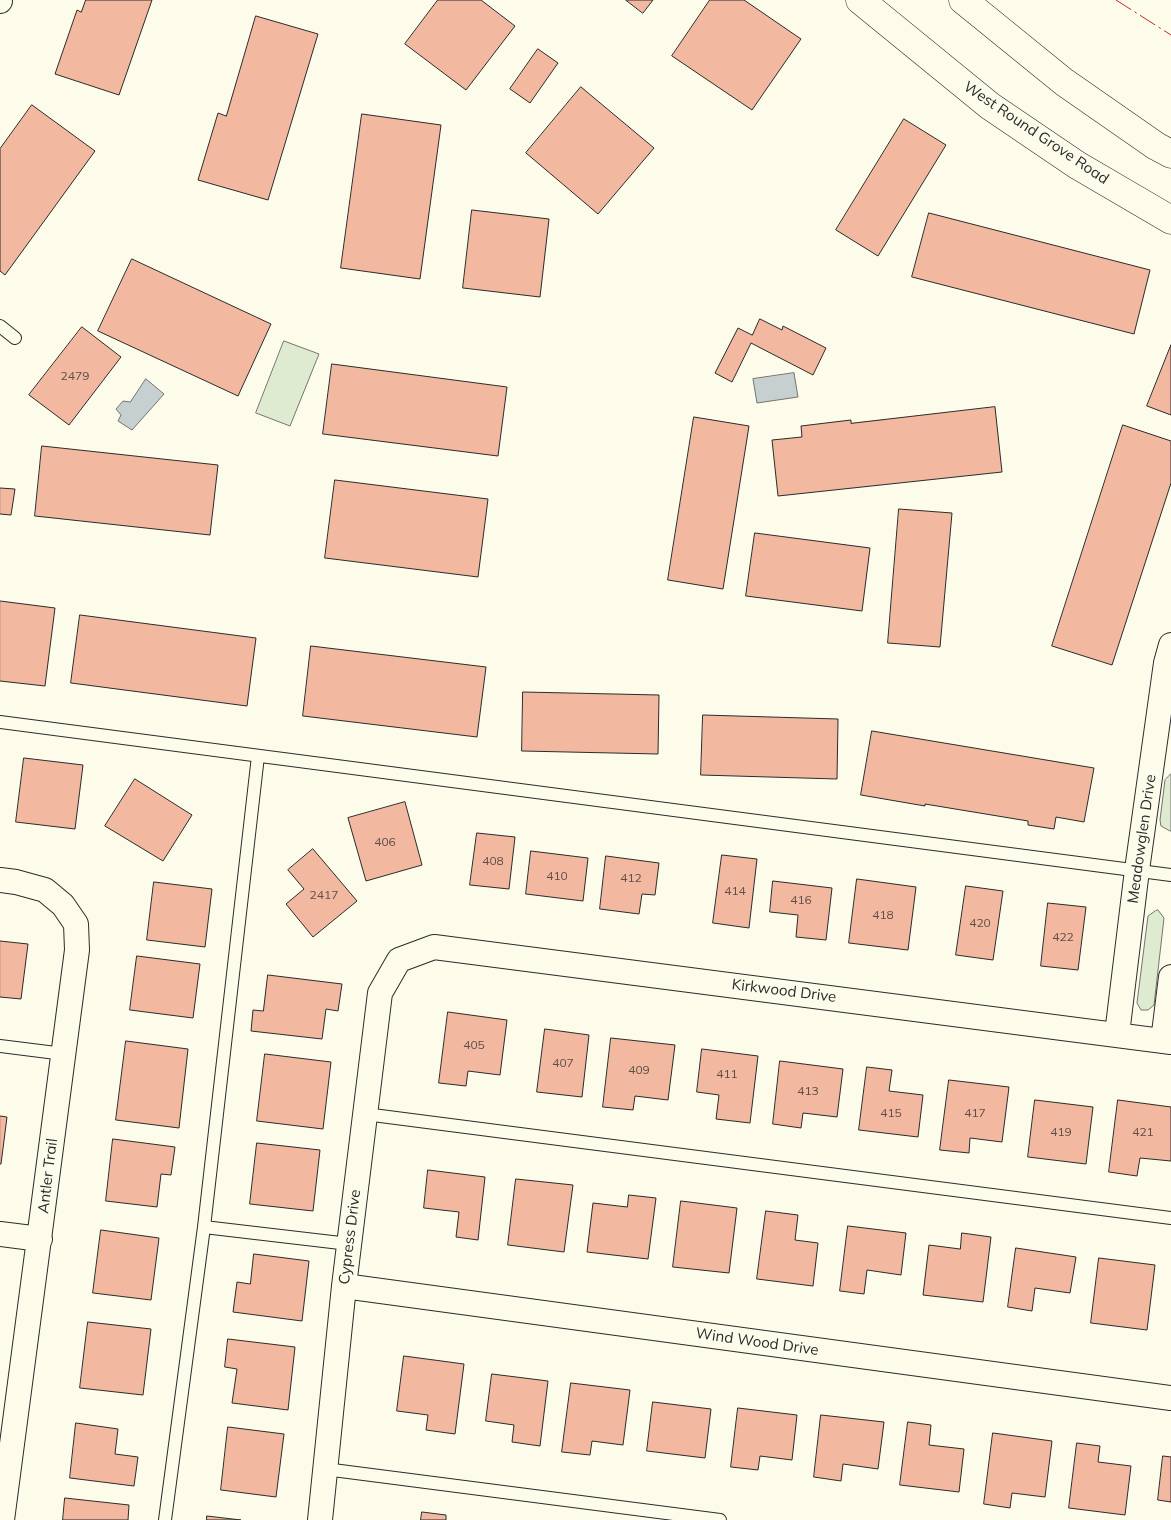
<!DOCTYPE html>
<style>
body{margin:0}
canvas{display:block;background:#fdfbea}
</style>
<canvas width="1171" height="1520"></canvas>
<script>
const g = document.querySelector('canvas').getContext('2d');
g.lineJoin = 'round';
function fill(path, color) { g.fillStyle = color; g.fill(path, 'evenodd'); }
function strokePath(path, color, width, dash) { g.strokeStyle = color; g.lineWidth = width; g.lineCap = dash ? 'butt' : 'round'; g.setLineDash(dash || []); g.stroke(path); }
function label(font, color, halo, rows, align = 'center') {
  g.font = font + ' Mulish,sans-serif'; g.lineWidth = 4; g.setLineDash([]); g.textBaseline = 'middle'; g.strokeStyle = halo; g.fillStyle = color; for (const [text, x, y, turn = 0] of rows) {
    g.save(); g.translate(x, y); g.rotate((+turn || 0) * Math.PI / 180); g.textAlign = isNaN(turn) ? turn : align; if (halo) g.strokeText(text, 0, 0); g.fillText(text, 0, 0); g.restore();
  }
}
const green = new Path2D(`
 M284 341 319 354 290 426 256 413Z
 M1171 774V831H1170L1161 826 1160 820 1165 780Z
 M1158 910 1164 918 1154 1005 1148 1010H1141L1137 1003 1148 916 1155 911Z`);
fill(green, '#deebd1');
strokePath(green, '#74746e', 1);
const water = new Path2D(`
 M794 373 798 397 757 403 753 379Z
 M146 379 164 394 132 430 118 421 121 415 116 409 123 401 130 402Z`);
fill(water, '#c7d0d0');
strokePath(water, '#74746e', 1);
const building = new Path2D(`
 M86 0H152L119 95 55 74 77 10 81 12Z
 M438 0H481L515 26 466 90 405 44Z
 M626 0H653L643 13Z
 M710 0H744L801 39 752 110 672 56Z
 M256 16 318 34 268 200 198 180 218 113 226 116Z
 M538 49 558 63 530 103 510 89Z
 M581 87 654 148 598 214 526 153Z
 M32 105 95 151 5 275 0 271V149Z
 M362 114 441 125 420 279 341 268Z
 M904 119 946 145 878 256 836 230Z
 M472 210 549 219 540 297 463 288Z
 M929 213 1150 270 1134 334 912 277Z
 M132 259 271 324 238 396 98 331Z
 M760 319 782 330 783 326 826 348 813 375 751 343 732 382 715 373 738 328 752 335Z
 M82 327 121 357 69 425 29 395Z
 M1171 345V415L1147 406Z
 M332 364 507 387 498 456 323 434Z
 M995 407 1002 472 778 496 772 440 802 437 801 426 851 420V423Z
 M694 417 749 426 723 589 668 580Z
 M1123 425 1171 441V483L1112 665 1052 646Z
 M42 446 218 465 210 535 35 516Z
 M335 480 488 499 478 577 325 558Z
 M0 488 15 489 11 515 0 514Z
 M899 509 952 513 940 647 888 643Z
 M755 533 870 548 862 611 746 596Z
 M0 601 55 608 45 686 0 681Z
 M80 615 256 638 247 706 71 683Z
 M311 646 486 667 477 737 303 716Z
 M523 692 659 695 658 754 522 751Z
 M703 715 838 719 837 779 701 775Z
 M872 731 1094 768 1084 822 1056 817 1054 829 1028 825V821L925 804V806L861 795Z
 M24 758 83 765 75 829 16 822Z
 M135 779 192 815 163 861 105 826Z
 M405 802 422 865 366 881 348 818Z
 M477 833 515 837 509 889 470 885Z
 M313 849 357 901 313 937 286 904 304 889 288 870Z
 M531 851 588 858 583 901 526 894Z
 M722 855 757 859 749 928 713 923Z
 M606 856 659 863 655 895 642 894 639 914 600 909Z
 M857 879 916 887 908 950 849 943Z
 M773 881 832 888 826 940 796 937 798 915 770 912Z
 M154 882 212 889 205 947 147 940Z
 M966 886 1003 891 993 960 956 955Z
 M1048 903 1086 907 1078 970 1041 966Z
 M0 941 28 944 21 999 0 997Z
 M137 956 200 964 193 1018 130 1010Z
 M268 975 342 984 338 1011 326 1009 322 1039 251 1031 253 1010 263 1011Z
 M448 1012 507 1020 500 1075 468 1071 466 1086 439 1083Z
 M545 1029 589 1035 582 1097 537 1092Z
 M611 1038 675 1045 668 1100 635 1096 633 1110 603 1107Z
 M126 1041 188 1049 179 1128 116 1120Z
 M702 1049 758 1056 750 1123 716 1119 719 1095 697 1092Z
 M265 1054 331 1062 323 1129 257 1121Z
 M780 1061 843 1069 837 1117 803 1113 801 1128 773 1124Z
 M867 1067 892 1070 889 1091 923 1095 918 1137 859 1130Z
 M949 1080 1009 1087 1002 1142 970 1138 969 1153 940 1150Z
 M1035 1100 1093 1107 1086 1164 1028 1157Z
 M1118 1100 1171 1107V1161L1140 1158 1137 1176 1109 1172Z
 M0 1116 7 1117 1 1164H0Z
 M113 1139 175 1147 171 1175 161 1174 157 1207 106 1201Z
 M257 1143 320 1150 313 1211 250 1204Z
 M428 1170 485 1177 478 1240 456 1237 459 1212 424 1208Z
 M516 1179 573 1185 564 1252 508 1245Z
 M629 1195 656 1198 648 1259 587 1252 593 1203 627 1207Z
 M681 1201 737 1208 729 1273 673 1267Z
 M766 1211 798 1215 795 1240 818 1243 813 1286 757 1279Z
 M848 1226 906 1233 901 1275 867 1270 864 1294 840 1291Z
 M101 1230 159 1238 151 1300 93 1293Z
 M962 1233 991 1237 983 1302 923 1295 929 1245 960 1249Z
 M1016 1248 1076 1257 1070 1293 1035 1288 1032 1311 1008 1307Z
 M254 1254 309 1261 302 1321 233 1312 237 1282 250 1284Z
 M1099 1258 1155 1265 1147 1330 1091 1323Z
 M88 1322 151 1329 143 1395 80 1388Z
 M228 1339 295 1347 288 1410 232 1403 237 1369 225 1367Z
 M404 1356 464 1364 455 1434 426 1430 428 1415 397 1411Z
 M492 1374 548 1381 540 1446 512 1442 514 1425 486 1421Z
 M571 1383 630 1390 623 1445 592 1441 590 1455 562 1452Z
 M653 1402 711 1409 705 1458 647 1451Z
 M738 1408 797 1415 792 1460 760 1456 758 1470 731 1467Z
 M821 1415 884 1422 878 1469 843 1464 841 1481 814 1477Z
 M908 1422 931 1425 929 1445 964 1449 959 1492 900 1485Z
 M76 1423 118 1429 115 1454 138 1457 134 1486 70 1478Z
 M228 1427 284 1434 276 1497 221 1490Z
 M993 1433 1052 1441 1045 1497 1012 1493 1010 1508 984 1504Z
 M1077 1443 1100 1446 1098 1462 1131 1466 1125 1515 1069 1508Z
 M1163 1456 1171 1457V1502L1158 1500Z
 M65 1498 129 1505 128 1520H63Z
 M422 1512 446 1515V1520H421Z
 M207 1516 241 1520H207Z`);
fill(building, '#f2b8a0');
strokePath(building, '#2b2b2b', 1);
const lane = new Path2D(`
 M0 326 15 338
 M0 722 1171 875
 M0 1046 64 1054
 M365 1114 1171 1218
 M204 1227 349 1244
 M325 1469 720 1520
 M165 1520 204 1227 258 756`);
const street = new Path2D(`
 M0 1V0
 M0 880 16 882 45 890 63 905 76 924 77 950 2 1520
 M1117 1034 1137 870 1166 663 1171 645
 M1163 1041 1171 977
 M0 1234 40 1239
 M344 1286 1171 1398
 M320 1520 344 1286 380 993 399 960 434 947 1171 1042`);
const primary = new Path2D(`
 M860 0 990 106 1077 165 1171 220
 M963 0 1064 82 1156 146 1171 154`);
strokePath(lane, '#2b2b2b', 14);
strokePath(street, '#2b2b2b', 26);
strokePath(primary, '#2b2b2b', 29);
strokePath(lane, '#fdfbea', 12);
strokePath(street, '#fdfbea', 24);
strokePath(primary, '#fdfbea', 28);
strokePath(new Path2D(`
 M1116 0 1171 35`), '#c62828', 1, [18, 4, 2.5, 4]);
label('12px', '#5d4e48', null, [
 ["2479",75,376],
 ["406",385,842],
 ["408",493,861],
 ["410",557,876],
 ["412",631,878],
 ["414",735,891],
 ["2417",324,895],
 ["416",801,900],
 ["418",883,915],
 ["420",980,923],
 ["422",1063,937],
 ["405",474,1045],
 ["407",563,1063],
 ["409",639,1070],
 ["411",727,1074],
 ["413",808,1091],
 ["415",891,1113],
 ["417",975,1113],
 ["419",1061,1132],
 ["421",1143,1132]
]);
label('15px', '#2b2b2b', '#fdfbea', [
 ["West Round Grove Road",1036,133,34],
 ["Meadowglen Drive",1142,839,-82],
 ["Kirkwood Drive",784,991,7],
 ["Antler Trail",48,1176,-83],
 ["Cypress Drive",350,1237,-83],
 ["Wind Wood Drive",757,1342,8]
]);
</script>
